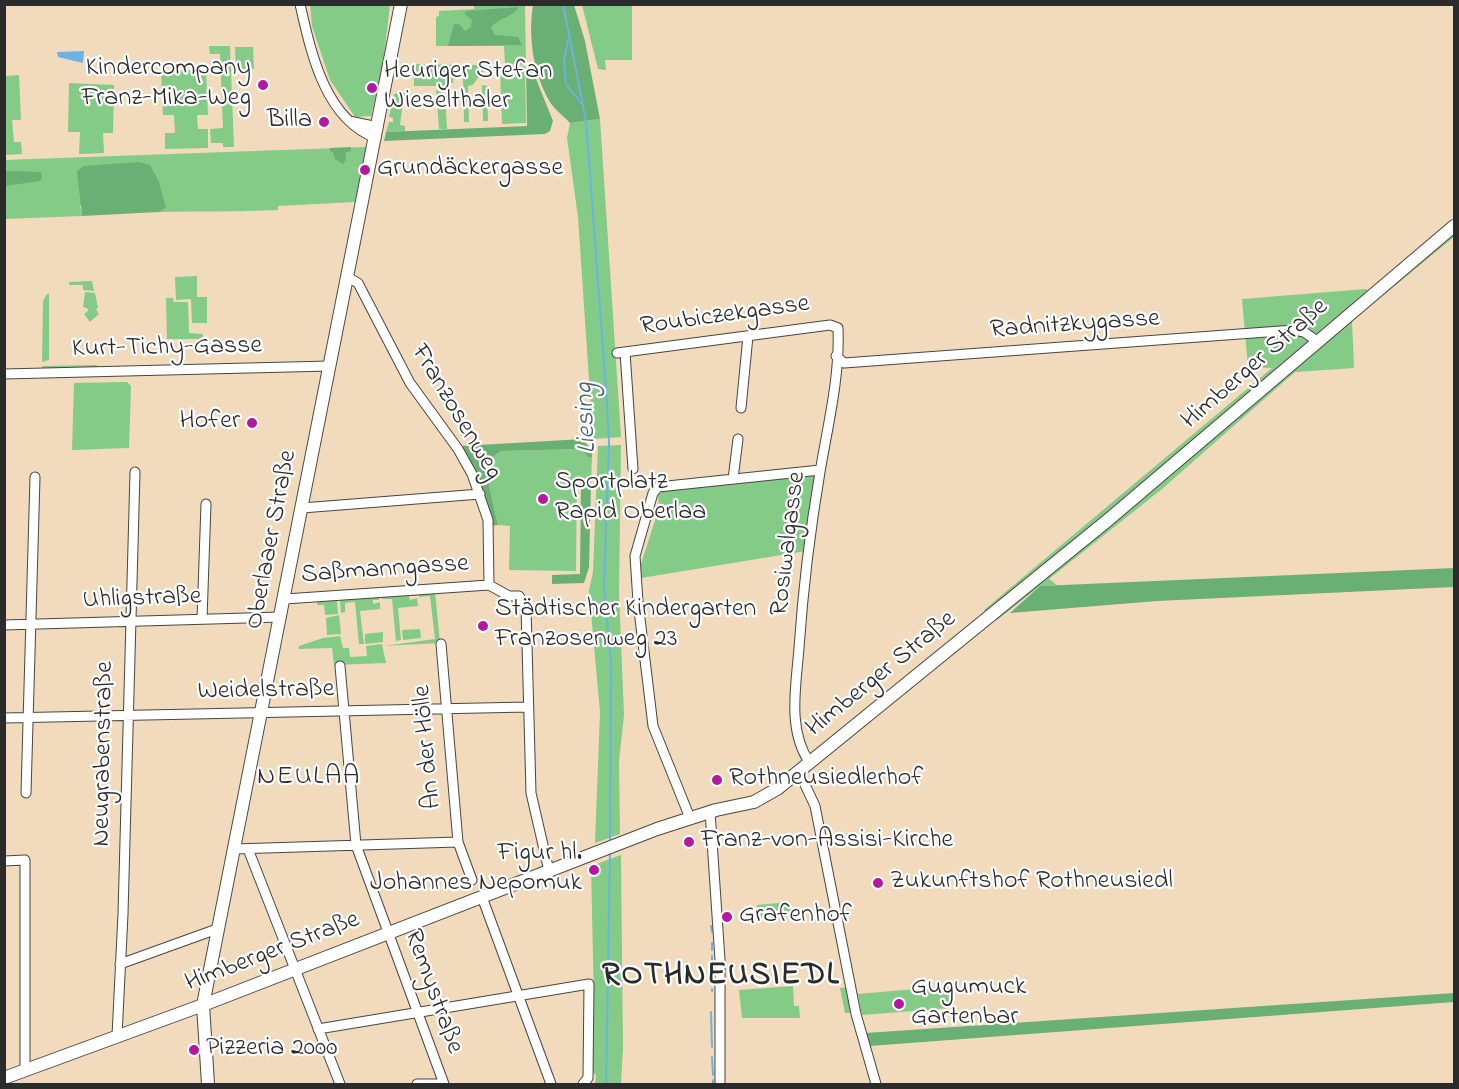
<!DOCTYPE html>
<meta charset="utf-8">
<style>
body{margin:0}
#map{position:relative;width:1459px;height:1089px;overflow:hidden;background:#f2dbbc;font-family:"Indie Flower",sans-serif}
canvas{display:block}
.frame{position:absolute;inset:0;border:6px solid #2b2b2b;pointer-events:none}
</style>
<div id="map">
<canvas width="1459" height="1089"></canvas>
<div class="frame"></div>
</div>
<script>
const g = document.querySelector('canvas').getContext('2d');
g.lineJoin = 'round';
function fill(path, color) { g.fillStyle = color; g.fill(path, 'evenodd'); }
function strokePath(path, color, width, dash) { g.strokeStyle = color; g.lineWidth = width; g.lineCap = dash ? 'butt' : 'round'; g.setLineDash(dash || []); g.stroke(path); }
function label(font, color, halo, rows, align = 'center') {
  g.font = font + ' "Indie Flower",sans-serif'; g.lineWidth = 4.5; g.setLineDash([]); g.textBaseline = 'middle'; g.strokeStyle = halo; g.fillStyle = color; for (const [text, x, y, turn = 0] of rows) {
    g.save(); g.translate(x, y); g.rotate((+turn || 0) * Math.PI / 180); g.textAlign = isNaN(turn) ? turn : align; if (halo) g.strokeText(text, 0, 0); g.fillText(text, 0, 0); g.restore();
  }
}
fill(new Path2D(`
 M310 5H390L383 64 371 116 355 117 330 80 312 26Z
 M474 5H525L526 65 505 64 504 46H436V17L439 16V11L474 9Z
 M582 5H632V60H605L606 70 598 69Z
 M209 46H230L234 147H223V143H211L210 129 223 128 220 54H210Z
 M235 47H253L254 69 236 70Z
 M414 64 525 66 526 123 502 124 500 71 482 72 473 85 468 86 469 122H464L463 77H454L453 83H446V86H414Z
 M206 70 208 115H197L198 129H208V148L165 149V133H175L174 115H163L161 71Z
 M19 75 21 120H12L14 142H21L22 154 5 155V76Z
 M69 83 114 85 113 133H103L104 153 79 154 80 132H68Z
 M482 85 487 86 488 121H483Z
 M436 90 445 94 447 129H439Z
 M407 92 409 96 404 95 400 125 405 126V131L386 132 389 122H393V118L389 117 394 94Z
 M600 119 621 437 593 439 578 217 567 138 570 123Z
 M366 147 355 202 278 206V210C238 212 199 211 159 212L166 208 80 206 82 216 5 219 4 160Z
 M1454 233V237L1352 321 1354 368 1295 372 1162 489 1049 579 1057 585 1040 586 997 620 984 610 1272 368 1248 367 1242 299 1366 289 1376 299Z
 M197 276V297H207V323H192L191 299 176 300 175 277Z
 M92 281 94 291 83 290V285H69V282Z
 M85 292 95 293 98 308 96 309 99 314 90 322 84 314 89 310 85 307 83 308Z
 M47 294H49V360L42 362 43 301Z
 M166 298H173L174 302H188L189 333 203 334V339H167Z
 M97 365 98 369 42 371V366Z
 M127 382 131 386 129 448 72 450 74 383Z
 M621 445 619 593 624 715 619 761 620 834 595 843 600 712 589 590 593 572 598 446Z
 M581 449 588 457H592L591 484H581L577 475 576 571 509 570 510 526 498 525 484 463 501 451Z
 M816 473 812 550 641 578 639 570 659 508 658 495 662 491Z
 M435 591 440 643 384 646 435 639 430 596 419 597V592Z
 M416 593 417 596H409L410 600 417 598 418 606 398 608 401 640 396 641 392 599H382V596Z
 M379 596V600H373V604L380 602V609L360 611 364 644H359L355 602 345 603V612L341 613 340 600Z
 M337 600 338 614 325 615 324 605H317V601Z
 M339 615 341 634 327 635 326 618Z
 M420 629 421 638 403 640 402 630Z
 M383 632V642L365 644V634Z
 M340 636 343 648H349L350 657 367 656 366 646 382 644 386 663 334 665 332 648 299 649V646L323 638Z
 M621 855 623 1048 621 1084H595L596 1075 591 1071 594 1003 591 866Z
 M790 902 792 916 758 919 757 905Z
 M793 986 794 1006H799L800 1018H742L739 990Z
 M949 986 951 1008 862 1015 858 994Z
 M847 987 851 1013H845L840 988Z`), '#83cb86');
fill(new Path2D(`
 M533 5H574L585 41 600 119 570 123C564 116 555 110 550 102 533 73 528 37 533 5Z
 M518 7C513 18 497 18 491 28L495 35 518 37 522 45 448 46 454 24H459L465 31 471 27 472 20 464 13 467 11Z
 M530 64 553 121 550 131 545 134 384 141 386 132 527 126 526 65Z
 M351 147V151L345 153 346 160 343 164 335 159 333 152 330 151V148Z
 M139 162 150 165 159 182 166 208 159 212 82 216 77 171 84 166Z
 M5 171 41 172 42 177 40 181 5 186Z
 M583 439 592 451V457H588L581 449 501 451 484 463 498 525 491 526 461 446Z
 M581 484H591L589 567 584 583 552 584V575L580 574Z
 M1454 568V587L1157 601 1010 613 1040 586Z
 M1454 993V1002L870 1046 866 1033Z`), '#6aaf73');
fill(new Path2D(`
 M84 51 83 63 58 57 57 52Z`), '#6bb3e2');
strokePath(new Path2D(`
 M563 4 586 121 606 389 609 443 604 587 611 661 610 842
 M568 40 564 61 566 84 581 103
 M711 926 712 932
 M712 943V950
 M712 956V978
 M712 984V981
 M712 991V989
 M711 1012 712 1047
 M712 1057 713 1075
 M713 1080V1084
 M606 1084 610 853`), '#6bb3e2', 2);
const minor = new Path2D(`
 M300 4C311 53 325 119 376 138
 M349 121 378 127
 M347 277 358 283 410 383 458 449 472 474 488 520 489 585
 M625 352 633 469
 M617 353 830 325 838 328C840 377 828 424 820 472 810 531 803 589 799 648 796 686 787 731 810 763
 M836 356 844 363 1294 330 1304 332 1317 341
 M4 374 330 366
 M741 408 748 336
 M733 479 738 439
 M302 508 480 494
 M489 585 509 596H519L526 607 531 793 549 871
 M285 599 489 585
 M202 619 206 504
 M4 625 281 617
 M441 644 458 842 472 880
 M340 666 356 845 444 1084
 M4 718 528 707
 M799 772 815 806 856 1014 876 1084
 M26 793 35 477
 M710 811 720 960V1084
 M690 818 653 726 638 602 635 556 653 493 658 487 820 470
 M234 849 458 842
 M248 849 340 1084
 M4 861 25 860V1070
 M482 897 551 1084
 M120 964 217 929
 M318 1029 589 984 588 1078 583 1084
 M117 1036 123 914 135 472
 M417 1084H438`);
const major = new Path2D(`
 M4 1078 203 1005 657 829 716 810 754 802 777 789 1108 520 1454 226
 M208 1084 203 1005 401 4`);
strokePath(minor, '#494541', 11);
strokePath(major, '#494541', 14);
strokePath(minor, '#fff', 9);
strokePath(major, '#fff', 12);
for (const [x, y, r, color] of [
 [263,85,6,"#b5179e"],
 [372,88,6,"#b5179e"],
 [324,122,6,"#b5179e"],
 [365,170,6,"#b5179e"],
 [252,423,6,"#b5179e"],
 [543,499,6,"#b5179e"],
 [483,626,6,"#b5179e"],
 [717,780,6,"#b5179e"],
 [689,842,6,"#b5179e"],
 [594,870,6,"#b5179e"],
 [878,883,6,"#b5179e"],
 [727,917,6,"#b5179e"],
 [899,1004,6,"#b5179e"],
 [194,1050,6,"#b5179e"]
]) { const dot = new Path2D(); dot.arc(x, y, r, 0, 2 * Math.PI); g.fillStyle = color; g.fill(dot); strokePath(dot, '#fff', 2); }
label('26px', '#2b2b2b', '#fff', [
 ["Kindercompany",251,70,"right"],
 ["Franz-Mika-Weg",251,100,"right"],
 ["Heuriger Stefan",384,73],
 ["Wieselthaler",384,103],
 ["Billa",312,122,"right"],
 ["Grundäckergasse",377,170],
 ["Hofer",240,423,"right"],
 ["Sportplatz",555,484],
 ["Rapid Oberlaa",555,514],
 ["Städtischer Kindergarten",495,611],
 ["Franzosenweg 23",495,641],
 ["Rothneusiedlerhof",729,780],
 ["Franz-von-Assisi-Kirche",701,842],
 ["Figur hl.",582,855,"right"],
 ["Johannes Nepomuk",582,885,"right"],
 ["Zukunftshof Rothneusiedl",890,883],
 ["Grafenhof",739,917],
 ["Gugumuck",911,989],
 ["Gartenbar",911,1019],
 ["Pizzeria 2000",206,1050]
], 'left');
label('26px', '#2b2b2b', '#fff', [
 ["Roubiczekgasse",725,317,-8],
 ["Radnitzkygasse",1075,326,-4],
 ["Kurt-Tichy-Gasse",167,349,-1],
 ["Himberger Straße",1256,365,-41],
 ["Franzosenweg",455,413,59],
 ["Oberlaaer Straße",273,540,-79],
 ["Rosiwalgasse",790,544,-83],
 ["Saßmanngasse",385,571,-4],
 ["Uhligstraße",142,600,-2],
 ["Himberger Straße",882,675,-39],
 ["Weidelstraße",266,692,-1],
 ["An der Hölle",429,747,-95],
 ["Neugrabenstraße",105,754,-89],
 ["Himberger Straße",273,953,-21],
 ["Remystraße",432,992,70]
]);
label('italic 27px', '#456174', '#fff', [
 ["Liesing",588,418,-93]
]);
g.letterSpacing = '1.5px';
label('27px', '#2b2b2b', '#fff', [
 ["NEULAA",309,779]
]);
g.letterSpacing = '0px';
g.letterSpacing = '1.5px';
label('bold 32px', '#2b2b2b', '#fff', [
 ["ROTHNEUSIEDL",721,978]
]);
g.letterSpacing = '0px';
</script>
